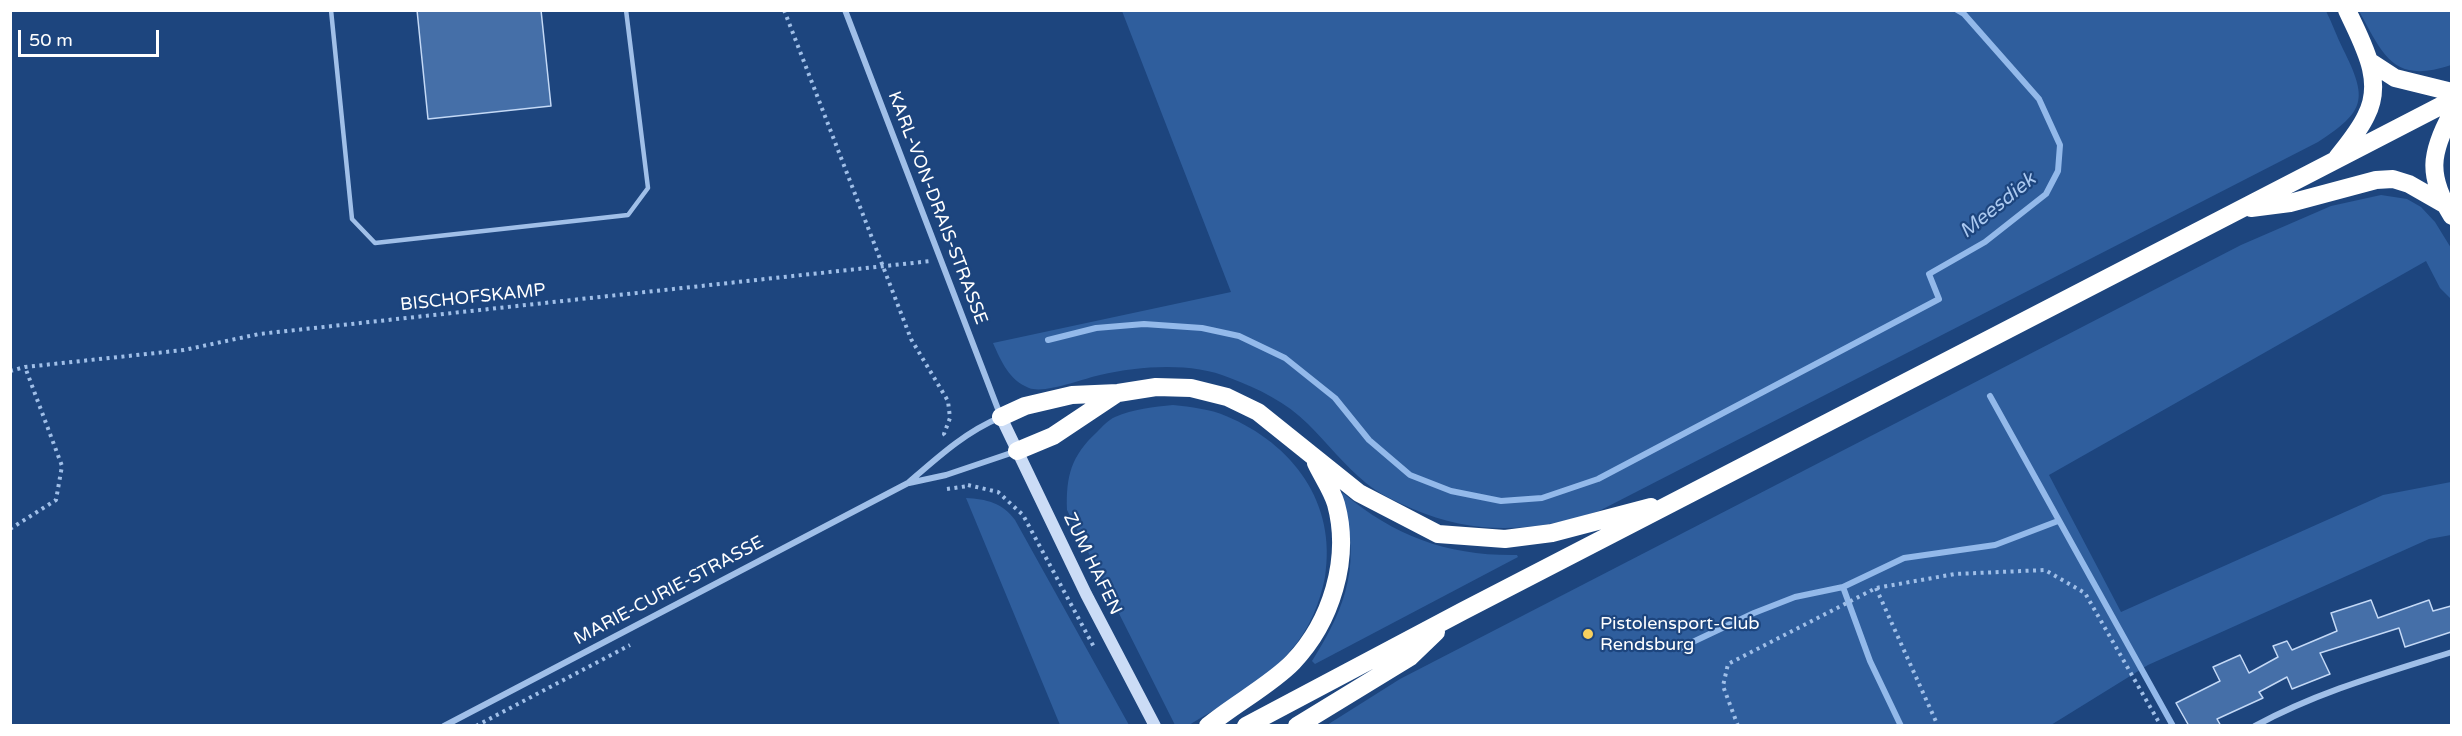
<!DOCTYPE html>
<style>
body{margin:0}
#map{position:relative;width:2462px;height:736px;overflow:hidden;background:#1d457e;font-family:"Varela Round",sans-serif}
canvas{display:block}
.frame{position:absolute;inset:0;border:12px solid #fff;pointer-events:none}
.scale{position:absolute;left:18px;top:30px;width:141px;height:27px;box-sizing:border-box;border:3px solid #fff;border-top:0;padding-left:8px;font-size:18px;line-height:21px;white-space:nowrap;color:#fff;-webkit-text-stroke:4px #1d457e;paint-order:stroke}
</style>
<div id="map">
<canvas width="2462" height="736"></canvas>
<div class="frame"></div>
<div class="scale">50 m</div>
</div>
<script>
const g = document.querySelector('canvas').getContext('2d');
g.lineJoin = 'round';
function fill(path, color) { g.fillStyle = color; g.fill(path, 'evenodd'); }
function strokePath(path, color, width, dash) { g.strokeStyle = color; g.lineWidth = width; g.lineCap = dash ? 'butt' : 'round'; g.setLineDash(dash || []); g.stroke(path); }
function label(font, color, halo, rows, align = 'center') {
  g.font = font + ' "Varela Round",sans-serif'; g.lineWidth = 4.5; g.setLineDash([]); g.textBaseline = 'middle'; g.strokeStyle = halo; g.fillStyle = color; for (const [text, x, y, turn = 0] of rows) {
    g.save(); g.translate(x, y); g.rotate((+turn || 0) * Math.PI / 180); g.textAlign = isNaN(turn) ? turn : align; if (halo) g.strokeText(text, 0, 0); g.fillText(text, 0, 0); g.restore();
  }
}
fill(new Path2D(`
 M1122 11H2326C2332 23 2337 37 2343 49 2368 99 2366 111 2318 142L1599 511C1537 532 1475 536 1413 509 1397 502 1379 494 1366 483 1345 466 1327 443 1308 424 1286 402 1259 389 1230 378 1191 362 1141 366 1100 375 1082 379 1045 394 1029 388 1009 380 1001 361 993 343L1231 292Z
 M2359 11H2451V65C2394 84 2384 57 2359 11Z
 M2381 195 2407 199 2421 207 2435 222 2451 248V299L2440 288 2426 261 2049 475 2121 612 2383 495 2451 482V535L2429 539 2148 665 2051 725H1327L1400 679 2241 245 2331 206Z
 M1173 405C1191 407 1210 409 1226 416 1293 444 1337 503 1325 577 1320 603 1309 630 1291 650 1265 682 1224 704 1189 725H1175L1067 510C1066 476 1071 456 1097 432 1102 427 1108 420 1115 417 1133 409 1154 407 1173 405Z
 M1343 493C1396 537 1448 556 1517 555L1518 557 1315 664 1312 661C1347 606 1363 560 1340 495Z
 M966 498C986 499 1003 503 1015 520L1129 725H1060Z`), '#2f5e9d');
strokePath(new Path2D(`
 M1048 340 1096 328 1144 324 1202 328 1239 336 1285 358 1335 398 1369 440 1410 475 1451 491 1501 501 1542 498 1598 479 1939 299 1929 274 1985 242 2046 194 2058 171 2060 145 2039 99 1964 14 1957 10
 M1990 396 2173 726
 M1680 648 1754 613 1795 597 1843 587
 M1901 726 1870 661 1843 587 1904 558 1995 545 2058 521`), '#93b9ea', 6);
const building = new Path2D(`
 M417 10H541L551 106 428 119Z
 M2371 600 2378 618 2429 600 2433 611 2451 606V632L2405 647 2399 628 2320 653 2330 674 2292 689 2287 677 2259 692 2263 698 2217 719 2221 726H2189L2176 703 2220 681 2213 667 2240 655 2249 673 2278 657 2273 646 2287 641 2292 650 2337 631 2331 613Z`);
fill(building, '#456fa8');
strokePath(building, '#c4d9f6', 1.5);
strokePath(new Path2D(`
 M784 10 911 339 948 401 950 418 944 434 946 436
 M10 371 25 367 184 350 259 334 931 261
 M968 485 998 492 1023 515 1095 649
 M947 489 968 486
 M10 529 56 500 62 466 25 367
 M1876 588 1938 726
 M476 726 630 645
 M1738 726 1723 686 1728 664 1876 588 1955 574 2045 570 2085 593 2161 726`), '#a0bfe8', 4, [3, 4.5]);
strokePath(new Path2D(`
 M331 10 352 219 375 243 628 215 648 188 626 10`), '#a0bfe8', 4.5);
strokePath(new Path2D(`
 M909 483 946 475 1014 452
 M444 726 908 483C938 457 965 432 1001 417L845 10
 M2255 726C2317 692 2385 673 2452 652`), '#a0bfe8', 6);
strokePath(new Path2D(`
 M1001 417 1086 594 1155 726`), '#cbdcf6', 12);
strokePath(new Path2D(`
 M2372 63 2395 78 2452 92
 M2452 113C2430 153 2427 176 2452 216
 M2337 158C2347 145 2359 131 2366 116 2385 80 2362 43 2347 10
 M2251 208 2290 203 2376 180 2393 179 2409 184 2444 204
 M1001 417 1025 406 1072 395 1118 393 1156 387 1191 388 1227 397 1258 412 1359 493 1438 534 1505 539 1552 533 1651 507
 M1017 451 1053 436 1116 394
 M1208 726C1233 705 1272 684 1293 662 1331 622 1351 559 1336 504 1332 490 1322 476 1316 463
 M1246 726 1463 611 2452 100
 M1297 726 1410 657 1436 632`), '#fff', 18);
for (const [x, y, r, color] of [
 [1588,634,6,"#f8d05e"]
]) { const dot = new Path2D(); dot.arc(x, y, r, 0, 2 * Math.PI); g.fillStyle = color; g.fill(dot); strokePath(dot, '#1d457e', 2); }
label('18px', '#fff', '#1d457e', [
 ["KARL-VON-DRAIS-STRASSE",937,208,69],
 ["BISCHOFSKAMP",473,298,-6],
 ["ZUM HAFEN",1092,564,64],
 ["MARIE-CURIE-STRASSE",669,591,-28]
]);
label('18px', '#fff', '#1d457e', [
 ["Pistolensport-Club",1600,624],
 ["Rendsburg",1600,645]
], 'left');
label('italic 20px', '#abc9f0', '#1d457e', [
 ["Meesdiek",1998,206,-39]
]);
</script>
